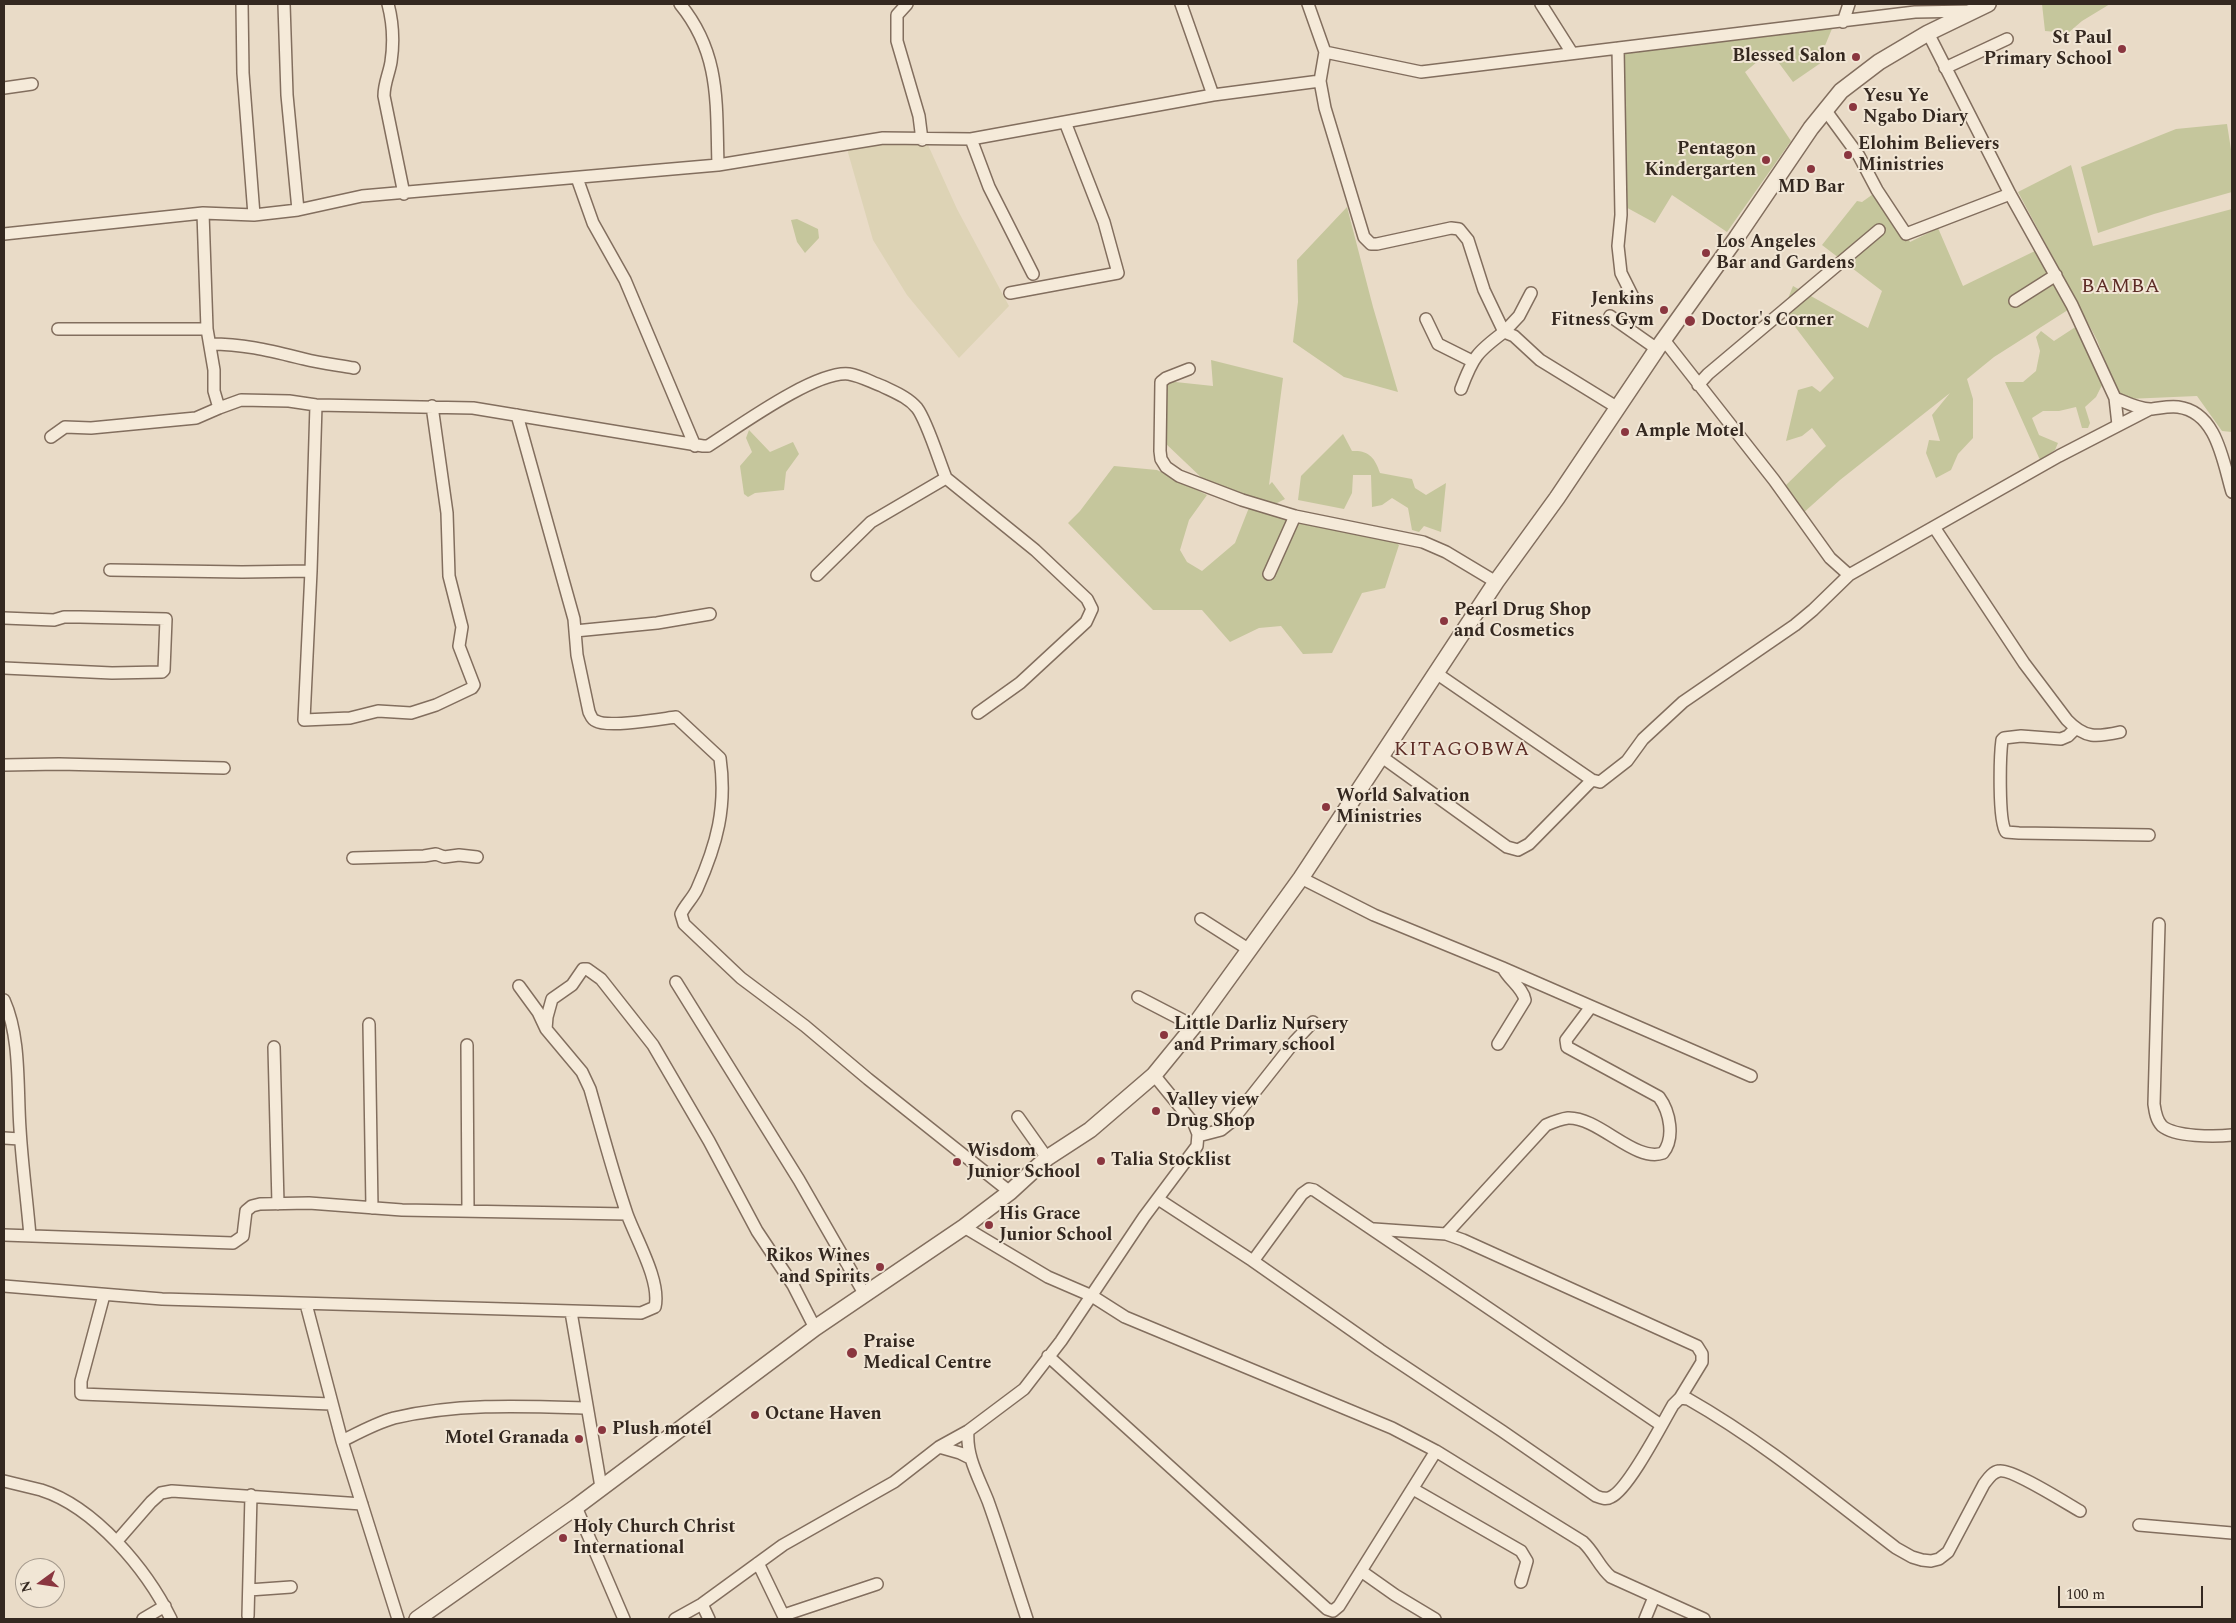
<!DOCTYPE html>
<style>
body{margin:0}
#map{position:relative;width:2236px;height:1623px;overflow:hidden;background:#e9dbc7;font-family:Spectral,serif}
canvas{display:block}
.frame{position:absolute;inset:0;border:5px solid #342820;pointer-events:none}
.north{position:absolute;left:15px;top:1558px;width:50px;height:50px;box-sizing:border-box;background:#f1e6d5;border:1px solid #a59a8d;border-radius:50%;rotate:256deg;font-size:14px;font-weight:700;line-height:20px;text-align:center;color:#342820}
.north::after{content:'';display:block;margin:auto;width:18px;height:22px;background:#8a363f;clip-path:polygon(50% 0,100% 100%,50% 72%,0 100%)}
.scale{position:absolute;left:2058px;top:1586px;width:145px;height:22px;box-sizing:border-box;border:2px solid #342820;border-top:0;padding-left:6px;font-size:15px;line-height:18px;white-space:nowrap;color:#342820;-webkit-text-stroke:4px #f1e6d5;paint-order:stroke}
</style>
<div id="map">
<canvas width="2236" height="1623"></canvas>
<div class="frame"></div>
<div class="north">N</div>
<div class="scale">100 m</div>
</div>
<script>
const g = document.querySelector('canvas').getContext('2d');
g.lineJoin = 'round';
function fill(path, color) { g.fillStyle = color; g.fill(path, 'evenodd'); }
function strokePath(path, color, width, dash) { g.strokeStyle = color; g.lineWidth = width; g.lineCap = dash ? 'butt' : 'round'; g.setLineDash(dash || []); g.stroke(path); }
function label(font, color, halo, rows, align = 'center') {
  g.font = font + ' Spectral,serif'; g.lineWidth = 4; g.setLineDash([]); g.textBaseline = 'middle'; g.strokeStyle = halo; g.fillStyle = color; for (const [text, x, y, turn = 0] of rows) {
    g.save(); g.translate(x, y); g.rotate((+turn || 0) * Math.PI / 180); g.textAlign = isNaN(turn) ? turn : align; if (halo) g.strokeText(text, 0, 0); g.fillText(text, 0, 0); g.restore();
  }
}
fill(new Path2D(`
 M923 134 957 209 1009 306 959 358 907 295 873 240 845 142Z`), '#ddd3b5');
fill(new Path2D(`
 M2042 4H2110L2082 21 2068 33 2045 31Z
 M1836 19 1824 48 1825 60 1793 82 1770 51 1745 72 1791 141 1727 232 1672 195 1655 223 1622 205 1621 45Z
 M2227 124 2232 156V192L2154 214 2098 233 2081 167 2176 129Z
 M2071 165 2093 246 2232 209V432L2222 431 2197 396 2127 399 2117 392 2097 340 2018 192Z
 M1876 192 1898 218 1910 242 1938 228 1963 286 2039 249 2071 308 1994 357 1967 379 1973 399V438L1958 454 1951 470 1936 478 1926 453 1929 440 1940 441 1932 415 1950 393 1840 480 1802 514 1784 487 1826 446 1812 428 1802 436 1786 441 1798 390 1812 386 1820 392 1834 378 1783 311 1793 286 1868 328 1882 291 1822 245 1857 201 1862 202Z
 M1347 207 1373 307 1398 392 1344 377 1293 342 1298 302 1297 260Z
 M797 219 818 229 819 238 805 253 797 242 791 220Z
 M2080 324 2103 383 2096 397 2085 407 2090 423 2088 428H2082L2076 407 2059 411H2043L2032 418 2039 435 2058 443 2055 450 2040 460 2005 382H2023L2036 371 2040 351 2036 337 2041 331 2054 341Z
 M1211 360 1283 378 1269 485 1272 482 1285 499 1273 505 1204 480 1164 442 1166 381 1213 386Z
 M749 430 770 452 793 442 799 454 786 472 784 490 755 493 748 497 744 494 740 466 752 452 746 438Z
 M1343 434 1352 451C1369 450 1375 458 1380 473L1412 479 1415 488 1426 495 1446 483 1441 532 1424 526 1419 532 1412 530 1408 508 1392 498 1382 505 1372 507 1371 475H1353L1352 493 1344 509 1298 500 1301 476Z
 M1114 466 1157 470 1207 495 1189 520 1180 550 1187 562 1202 571 1235 543 1250 505 1390 537 1399 545 1385 588 1362 593 1332 653 1303 654 1281 626 1259 628 1230 642 1202 610H1153L1068 523 1080 511Z`), '#c5c69c');
const minor = new Path2D(`
 M242 4 243 73 254 215
 M284 4 287 95 298 210
 M388 4C393 23 394 42 391 62 389 74 384 83 384 96L404 194
 M680 4C721 54 716 104 718 165
 M907 4 897 15V41L919 116 922 140
 M1181 4 1213 95
 M1308 4 1325 52
 M1541 4 1572 53
 M1843 22 1849 4
 M1928 33 2010 194 2072 305 2115 398C2125 402 2141 410 2152 409 2161 408 2168 406 2178 407 2217 412 2223 462 2232 492
 M1618 48 1621 215 1618 246 1621 273 1633 297
 M1945 68 2007 39
 M1320 81 1325 108 1364 237 1371 244H1377L1451 228 1459 229 1468 240 1484 290 1504 332 1519 316 1531 293
 M4 88 32 84
 M1826 111 1859 156 1877 190 1906 234 2010 194
 M971 139 989 187 1033 274
 M577 178 593 223 625 280 695 446
 M203 213 207 329 214 370V391L219 408 241 400 289 401 316 405 473 408 703 446H708C738 427 816 370 849 374 861 376 871 382 882 386 894 392 908 397 917 408 927 421 939 461 946 478L871 522 817 575
 M4 234 203 213 254 215 298 210 362 196 718 165 883 138 971 139 1213 95 1320 81 1325 52 1421 72 1915 12 1972 11
 M1010 293 1118 273 1104 222 1065 122
 M2015 301 2056 275
 M1610 316 1657 349
 M1426 319 1438 344 1472 361
 M58 329H207
 M1664 340 1774 480 1830 558 1849 575 2059 456 2150 409
 M210 344C245 344 271 351 304 359 320 363 337 365 354 368
 M1189 369 1166 378 1161 382 1160 451 1161 459 1166 467 1179 476 1242 500 1295 516 1423 542 1446 552 1496 582
 M1698 385 1708 374 1879 230
 M1461 389C1473 357 1477 352 1504 332L1514 336 1540 360 1618 408
 M2115 398 2118 425
 M316 405 311 571 304 720 350 718 378 711 411 713 436 705 472 688 474 685 459 646 462 627 449 576 447 513 432 406
 M517 415 574 619 577 655 589 712C591 716 592 720 596 721 608 728 660 719 676 717L720 758C727 807 717 844 697 889 693 898 685 905 681 914L684 924 741 978 805 1026 868 1079 1010 1192
 M51 437 65 427 91 428 196 418 219 408
 M946 478 1035 550 1087 599 1092 609 1086 622 1020 683 978 713
 M1934 527 2024 663 2067 720C2085 739 2097 737 2120 732
 M110 570 242 572 311 571
 M1269 574 1295 516
 M575 631 657 623 710 614
 M4 668 112 673 162 672 164 670 166 619 80 617H64L54 620 4 618
 M1436 673 1592 780
 M2075 729 2068 736 2061 739 2021 736 2004 738 2002 740C2000 755 1998 821 2006 832L2019 833 2149 835
 M1382 757 1507 847 1518 850 1529 844 1592 780 1600 782 1627 761 1643 739 1683 702 1795 625 1813 610 1849 575
 M4 765 59 764 224 768
 M353 858 424 856 436 854 444 857 459 855 477 857
 M1301 878 1374 915 1503 968 1751 1076
 M1201 919 1248 949
 M2159 924 2154 1104C2155 1111 2156 1120 2162 1126 2175 1137 2215 1137 2232 1135
 M676 982 799 1180 865 1295
 M1138 997 1194 1026
 M4 1000C21 1038 17 1087 20 1129 22 1164 27 1200 30 1236
 M369 1024 372 1208
 M546 1029 547 1017 552 999 572 985 583 969H587L601 979 653 1045 709 1141 757 1231 793 1285 815 1328
 M1498 1044 1525 1000C1523 988 1509 980 1503 968
 M467 1045 468 1210
 M274 1047 278 1204
 M1018 1117 1047 1158
 M1198 1136 1221 1130 1231 1122 1295 1041 1313 1022
 M4 1138 20 1139
 M1158 1199 1253 1261 1380 1350 1502 1431 1596 1496C1601 1498 1606 1500 1611 1497 1628 1490 1662 1424 1673 1405L1680 1398 1688 1399C1762 1441 1828 1496 1896 1548L1912 1557 1922 1560 1931 1561 1939 1559 1948 1552 1984 1484C1988 1479 1992 1472 1999 1471 2011 1468 2066 1503 2080 1511
 M964 1227 1048 1277 1092 1296 1125 1317 1392 1428 1436 1451 1583 1542C1595 1553 1599 1567 1611 1577L1704 1619
 M1374 1229 1446 1234 1463 1240 1697 1346 1702 1354V1362L1680 1398
 M1446 1234 1546 1125C1553 1122 1560 1119 1568 1118 1599 1117 1635 1163 1663 1153 1675 1138 1670 1112 1659 1097L1567 1047 1566 1040 1590 1008
 M4 1235 233 1243 243 1236 246 1211 252 1206 260 1204 309 1203 402 1210 627 1214
 M1253 1261 1302 1194 1309 1189 1314 1190 1661 1425
 M4 1286 162 1299 641 1313 655 1307C661 1281 636 1239 627 1214 613 1173 602 1131 590 1089L582 1072 546 1029 538 1012 519 986
 M104 1295 81 1381V1394L331 1404
 M306 1304 342 1441 398 1619
 M571 1312 601 1487
 M1048 1356 1327 1609 1333 1611 1339 1606 1436 1451
 M968 1431C966 1457 979 1478 988 1501 1002 1540 1014 1580 1027 1619
 M342 1441C358 1433 376 1423 394 1418 457 1403 523 1406 587 1408
 M939 1447 960 1453 970 1458
 M4 1481C16 1484 29 1487 41 1490 95 1507 147 1570 171 1619
 M1413 1489 1521 1551 1527 1561 1521 1582
 M576 1507 624 1619
 M2139 1525 2232 1533
 M117 1541 151 1502 161 1493 172 1491 362 1504
 M758 1563 785 1619
 M1361 1571 1395 1595 1435 1619
 M249 1590 291 1587
 M702 1604 709 1619
 M784 1615 877 1584
 M248 1616 251 1495
 M143 1619 165 1606
 M675 1619 702 1604 783 1545 894 1482 939 1447 968 1431 1024 1389 1061 1341 1144 1217 1197 1146 1198 1134 1194 1124 1154 1075
 M1645 1619 1654 1597`);
const tertiary = new Path2D(`
 M417 1619 576 1507 815 1328 964 1227 1010 1192 1047 1158 1090 1130 1154 1075 1194 1026 1301 878 1496 582 1557 498 1657 349 1737 237 1811 128 1841 91 1879 62 1928 33 1988 4`);
strokePath(minor, '#826e5e', 14);
strokePath(tertiary, '#826e5e', 18);
strokePath(minor, '#f5ead9', 11);
strokePath(tertiary, '#f5ead9', 15);
for (const [x, y, r, color] of [
 [2122,49,5,"#8a363f"],
 [1856,57,5,"#8a363f"],
 [1853,107,5,"#8a363f"],
 [1848,155,5,"#8a363f"],
 [1766,160,5,"#8a363f"],
 [1811,169,5,"#8a363f"],
 [1706,253,5,"#8a363f"],
 [1664,310,5,"#8a363f"],
 [1690,321,6,"#8a363f"],
 [1625,432,5,"#8a363f"],
 [1444,621,5,"#8a363f"],
 [1326,807,5,"#8a363f"],
 [1164,1035,5,"#8a363f"],
 [1156,1111,5,"#8a363f"],
 [1101,1161,5,"#8a363f"],
 [957,1162,5,"#8a363f"],
 [989,1225,5,"#8a363f"],
 [880,1267,5,"#8a363f"],
 [852,1353,6,"#8a363f"],
 [755,1415,5,"#8a363f"],
 [602,1430,5,"#8a363f"],
 [579,1439,5,"#8a363f"],
 [563,1538,5,"#8a363f"]
]) { const dot = new Path2D(); dot.arc(x, y, r, 0, 2 * Math.PI); g.fillStyle = color; g.fill(dot); strokePath(dot, '#f1e6d5', 2); }
label('bold 18px', '#342820', '#f1e6d5', [
 ["St Paul",2112,39,"right"],
 ["Primary School",2112,60,"right"],
 ["Blessed Salon",1846,57,"right"],
 ["Yesu Ye",1863,97],
 ["Ngabo Diary",1863,118],
 ["Elohim Believers",1858,145],
 ["Ministries",1858,166],
 ["Pentagon",1756,150,"right"],
 ["Kindergarten",1756,171,"right"],
 ["MD Bar",1811,188,"center"],
 ["Los Angeles",1716,243],
 ["Bar and Gardens",1716,264],
 ["Jenkins",1654,300,"right"],
 ["Fitness Gym",1654,321,"right"],
 ["Doctor's Corner",1701,321],
 ["Ample Motel",1635,432],
 ["Pearl Drug Shop",1454,611],
 ["and Cosmetics",1454,632],
 ["World Salvation",1336,797],
 ["Ministries",1336,818],
 ["Little Darliz Nursery",1174,1025],
 ["and Primary school",1174,1046],
 ["Valley view",1166,1101],
 ["Drug Shop",1166,1122],
 ["Wisdom",967,1152],
 ["Junior School",967,1173],
 ["Talia Stocklist",1111,1161],
 ["His Grace",999,1215],
 ["Junior School",999,1236],
 ["Rikos Wines",870,1257,"right"],
 ["and Spirits",870,1278,"right"],
 ["Praise",863,1343],
 ["Medical Centre",863,1364],
 ["Octane Haven",765,1415],
 ["Plush motel",612,1430],
 ["Motel Granada",569,1439,"right"],
 ["Holy Church Christ",573,1528],
 ["International",573,1549]
], 'left');
g.letterSpacing = '1px';
label('20px', '#5c2b25', '#f1e6d5', [
 ["BAMBA",2121,288],
 ["KITAGOBWA",1462,751]
]);
g.letterSpacing = '0px';
</script>
